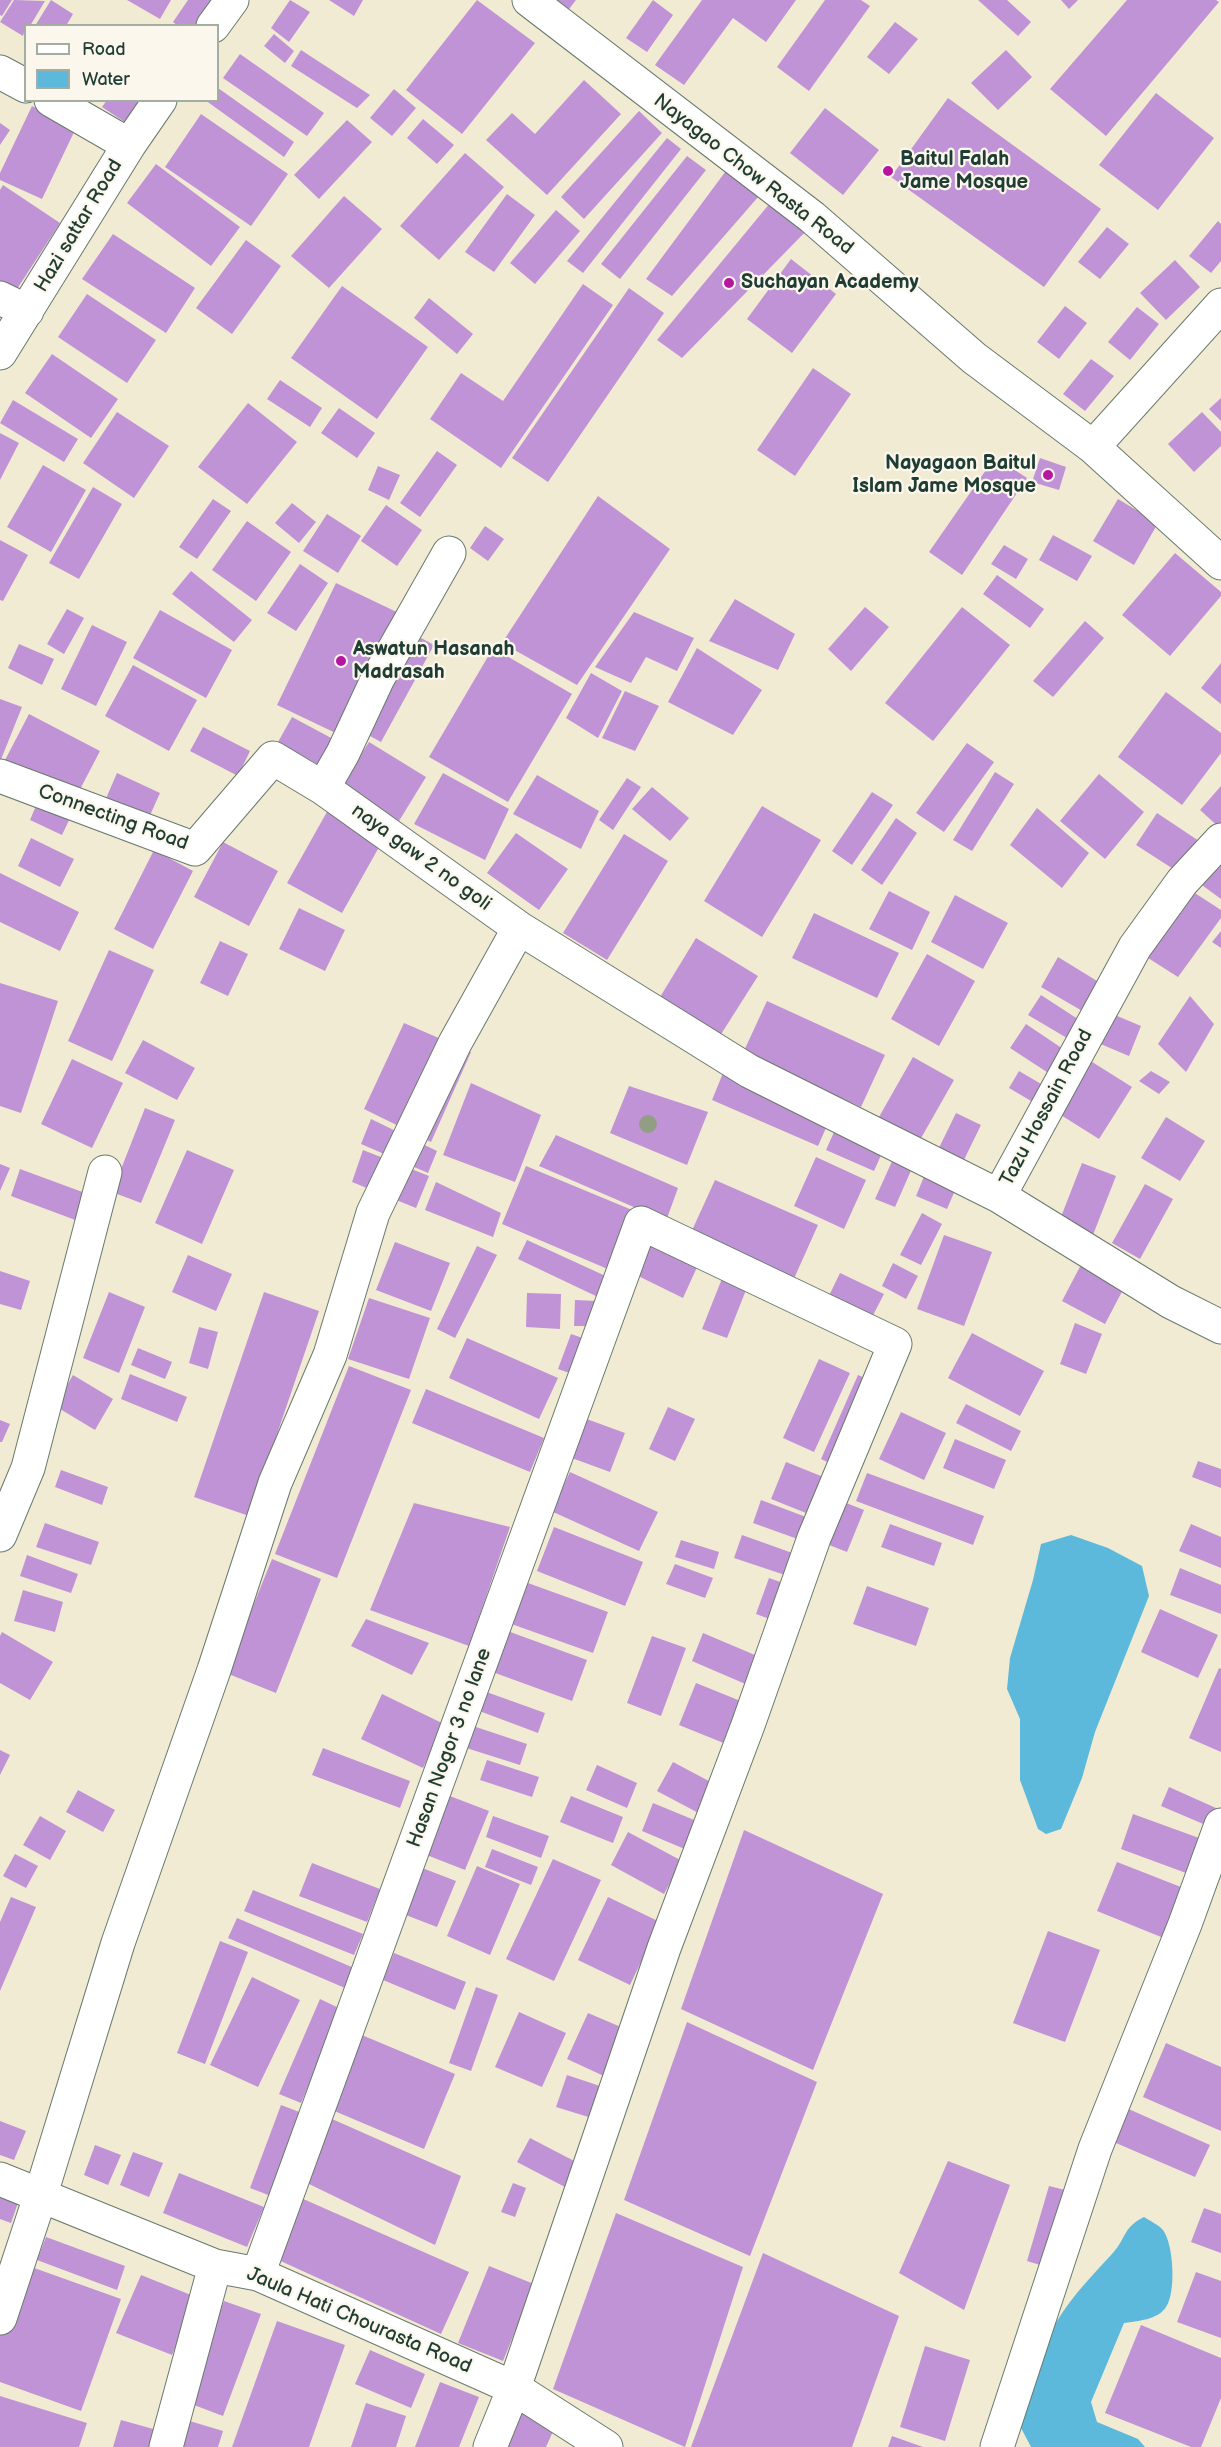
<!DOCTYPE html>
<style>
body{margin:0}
#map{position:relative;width:1221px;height:2447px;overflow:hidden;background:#f1ebd3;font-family:"Balsamiq Sans",sans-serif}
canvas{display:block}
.legend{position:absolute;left:24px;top:24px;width:195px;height:78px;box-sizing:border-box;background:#fbf7ec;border:2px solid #a3ada2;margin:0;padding:8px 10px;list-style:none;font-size:18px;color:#1f3d34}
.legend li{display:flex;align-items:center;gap:12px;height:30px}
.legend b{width:30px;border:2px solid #a3ada2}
</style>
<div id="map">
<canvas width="1221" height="2447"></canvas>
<ul class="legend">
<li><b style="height:8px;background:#fff"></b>Road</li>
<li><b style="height:16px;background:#5db9db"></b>Water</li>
</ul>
</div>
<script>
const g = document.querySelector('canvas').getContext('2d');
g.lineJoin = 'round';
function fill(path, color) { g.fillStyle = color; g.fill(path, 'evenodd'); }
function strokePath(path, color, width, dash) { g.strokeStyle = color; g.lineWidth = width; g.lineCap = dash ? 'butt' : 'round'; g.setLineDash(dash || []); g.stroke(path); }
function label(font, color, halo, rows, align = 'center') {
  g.font = font + ' "Balsamiq Sans",sans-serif'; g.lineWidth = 4.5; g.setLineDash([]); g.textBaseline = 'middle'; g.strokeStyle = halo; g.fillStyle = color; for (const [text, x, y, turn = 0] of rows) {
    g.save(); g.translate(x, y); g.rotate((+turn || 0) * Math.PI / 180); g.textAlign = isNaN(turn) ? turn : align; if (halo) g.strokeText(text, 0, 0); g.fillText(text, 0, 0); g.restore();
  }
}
fill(new Path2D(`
 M1071 1535 1108 1548 1142 1566 1149 1596 1095 1732 1082 1778 1061 1829 1046 1834 1038 1829 1020 1780V1719L1007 1689 1010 1658 1033 1580 1041 1544Z
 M1144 2217C1150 2221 1159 2225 1163 2230 1174 2245 1176 2293 1166 2307 1158 2320 1137 2321 1124 2323L1091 2402 1097 2422 1138 2439 1145 2447H1031L1020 2426C1030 2397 1037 2361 1050 2334 1065 2303 1089 2279 1112 2254 1127 2238 1122 2228 1144 2217Z`), '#5db9db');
fill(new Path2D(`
 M0 0H12L2 16 0 15Z
 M14 0 45 1 30 26H26L23 36 0 22Z
 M51 0 73 14 66 26H35Z
 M127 0H171L160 19Z
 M188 0H217L203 26H178L173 22Z
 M290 0 310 12 289 42 271 28Z
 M329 0H363L354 16Z
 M477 0 535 43 462 134 406 90Z
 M537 0H576L562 18Z
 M653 0 673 15 647 52 626 38Z
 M702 0H796L766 42 733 18 684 85 655 65Z
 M825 0H861L870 6 809 91 777 67Z
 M978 0H1007L1031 22 1018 36Z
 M1061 0H1078L1069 9Z
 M1127 0H1216L1219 2 1106 136 1050 89Z
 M895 22 918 39 889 74 867 57Z
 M274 34 294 51 285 63 264 46Z
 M301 50 370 95 357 108 291 66Z
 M1006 50 1032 77 998 110 971 83Z
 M240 54 324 113 307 136 223 78Z
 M584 80 621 114 547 195 486 140 512 113 535 134Z
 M218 88 294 142 284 157 205 100H218Z
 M394 89 416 108 392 136 370 118Z
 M1156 93 1214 138 1158 210 1099 165Z
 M948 98 1101 209 1044 287 891 177Z
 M107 100H141L126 123 102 107Z
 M32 106 76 128 42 199 0 180V173Z
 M825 108 879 150 843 195 790 153Z
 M639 111 662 133 584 219 561 197Z
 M201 114 288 174 251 226 165 167Z
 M423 119 454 145 437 164 407 138Z
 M347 120 372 142 319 199 294 175Z
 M0 123 10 130 0 145Z
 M667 138 681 149 583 273 567 261Z
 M465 153 504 187 439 260 400 226Z
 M687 156 706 170 620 279 601 264Z
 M156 164 240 227 211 266 127 203Z
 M731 164 765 189 672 296 646 279Z
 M3 185 60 223 15 292 0 282V190Z
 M507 194 535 215 494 272 465 252Z
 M344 196 382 229 329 288 291 256Z
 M775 197 810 227 682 358 657 340Z
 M556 210 580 231 535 284 510 263Z
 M1218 221 1221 224V261L1211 273 1189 256Z
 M1107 227 1129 244 1100 279 1078 262Z
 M113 234 195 288 166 333 82 279Z
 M246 240 281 266 232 334 196 308Z
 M791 259 836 294 792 353 747 319Z
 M1175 260 1200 287 1166 320 1140 293Z
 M583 284 613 305 501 468 430 419 461 373 503 401Z
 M342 286 428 347 377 419 291 358Z
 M629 288 664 313 548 482 512 458Z
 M87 294 156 340 127 383 58 337Z
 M429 298 473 334 457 354 414 318Z
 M1065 306 1087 323 1059 359 1037 342Z
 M1137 307 1159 324 1130 360 1108 342Z
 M52 354 118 399 91 438 25 393Z
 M1091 359 1114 376 1085 411 1063 394Z
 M813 368 851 394 795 476 757 450Z
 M280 380 322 408 310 427 267 399Z
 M1221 398V421L1209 409Z
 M13 400 78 439 64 462 0 423Z
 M248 403 297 442 247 504 198 467Z
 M339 408 375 433 357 458 321 433Z
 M117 412 169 446 134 498 83 463Z
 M1202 412 1221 432V446L1194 472 1168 444Z
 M0 433 19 443 0 480Z
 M437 451 457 465 420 517 400 503Z
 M995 457 1027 478 962 575 929 552Z
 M1040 458 1066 467 1059 490 1032 482Z
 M43 465 86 490 51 552 7 527Z
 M378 466 400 475 389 500 368 490Z
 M93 487 122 504 79 579 49 563Z
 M598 496 670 549 577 685 502 643Z
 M213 499 231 511 197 559 179 547Z
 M1118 499 1158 523 1134 565 1093 541Z
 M292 503 316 522 299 543 275 523Z
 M386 505 422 530 397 566 361 541Z
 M327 514 361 536 338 573 303 551Z
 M247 521 291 552 256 601 212 570Z
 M485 526 504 539 488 561 470 548Z
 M1053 535 1092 556 1077 581 1039 560Z
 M0 540 28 555 3 601 0 600Z
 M1004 545 1028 559 1016 579 991 564Z
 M1175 553 1221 592V596L1170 656 1122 615Z
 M300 564 328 583 296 631 267 613Z
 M191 571 252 620 234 642 172 594Z
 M997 575 1044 609 1030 628 983 594Z
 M336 583 405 616 346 738 277 705Z
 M735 599 795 634 778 670 709 641Z
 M865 607 889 627 851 671 828 649Z
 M962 607 1010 645 933 741 885 703Z
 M67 609 84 618 64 654 47 644Z
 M160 610 232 650 206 698 133 658Z
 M634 612 694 638 677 671 646 657 631 683 595 667Z
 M1085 621 1104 638 1053 697 1033 681Z
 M92 625 127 642 96 706 61 689Z
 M412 633 434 645 381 742 359 730Z
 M19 644 54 659 42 685 8 668Z
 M493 648 572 694 508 802 429 757Z
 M697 648 762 690 733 735 668 702Z
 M1221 663V704L1201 688Z
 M133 665 197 700 169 751 105 716Z
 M591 673 622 691 598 738 566 718Z
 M625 691 659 706 635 751 602 738Z
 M1166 692 1221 733V753L1182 805 1118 757Z
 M0 699 22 707 0 762Z
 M29 714 100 751 75 799 4 762Z
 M292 717 335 740 321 766 278 742Z
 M203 727 250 751 238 776 190 751Z
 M369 742 426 777 399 821 342 785Z
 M967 743 994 762 944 832 916 813Z
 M995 772 1014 784 972 851 953 840Z
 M117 773 160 793 147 822 104 803Z
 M443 773 509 809 485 860 414 824Z
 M1099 774 1144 812 1105 859 1060 821Z
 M537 775 599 811 581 849 513 814Z
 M627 778 641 787 613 830 599 820Z
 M1221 786V829L1200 810Z
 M652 787 689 818 670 841 632 809Z
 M872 792 893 805 852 865 832 851Z
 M38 801 71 816 62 835 30 820Z
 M762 806 821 840 762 937 704 901Z
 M1037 808 1089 853 1062 888 1010 845Z
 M328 810 383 840 342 913 287 883Z
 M1157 813 1199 841 1178 872 1136 845Z
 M896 818 917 833 882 885 861 870Z
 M516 833 568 869 539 910 487 873Z
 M624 834 668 861 607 960 563 933Z
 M31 838 74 859 60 887 18 866Z
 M223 842 278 871 249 926 194 897Z
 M1221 847V899L1184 872Z
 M154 850 193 871 153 949 114 929Z
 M0 873 79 912 60 951 0 922Z
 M1184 886 1221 910V918L1178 977 1137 951Z
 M889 891 930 912 912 950 869 929Z
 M955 895 1008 923 983 969 931 942Z
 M299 908 345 930 325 971 279 949Z
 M814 913 899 953 877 998 792 958Z
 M1221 931V948L1212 942Z
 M696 938 758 976 718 1039 657 1002Z
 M220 941 248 954 228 996 200 983Z
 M109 950 154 970 112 1061 68 1041Z
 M927 954 975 981 939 1046 891 1019Z
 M1058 957 1102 984 1084 1012 1041 987Z
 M0 983 58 1001 21 1113 0 1106Z
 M1041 995 1084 1023 1072 1041 1028 1015Z
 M1190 996 1214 1024 1186 1072 1158 1044Z
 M767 1001 885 1055 861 1107 743 1053Z
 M1103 1010 1141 1026 1129 1056 1091 1040Z
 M404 1023 471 1052 431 1142 364 1109Z
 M1026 1024 1069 1053 1053 1076 1010 1048Z
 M143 1040 195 1068 177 1100 125 1073Z
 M913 1057 954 1080 916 1147 875 1124Z
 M72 1059 123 1083 92 1148 41 1124Z
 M1089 1060 1132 1087 1099 1139 1056 1112Z
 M1019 1071 1048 1088 1038 1105 1009 1088Z
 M1151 1071 1170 1082 1159 1094 1139 1081Z
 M723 1073 830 1119 818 1146 712 1100Z
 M471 1083 541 1115 515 1182 443 1155Z
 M629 1086 708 1112 687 1165 610 1133Z
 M145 1108 175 1120 141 1203 112 1192Z
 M956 1113 981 1125 959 1170 934 1158Z
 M1166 1117 1205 1141 1180 1181 1141 1158Z
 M371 1119 437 1151 428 1173 361 1144Z
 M838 1123 886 1144 874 1171 826 1150Z
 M556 1135 678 1188 666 1221 539 1166Z
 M187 1150 234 1170 202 1244 155 1223Z
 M363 1150 429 1176 416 1208 352 1182Z
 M816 1157 866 1180 844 1229 794 1206Z
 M894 1157 913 1166 895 1207 875 1199Z
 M1082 1163 1116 1176 1091 1240 1057 1227Z
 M0 1164 10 1168 0 1191Z
 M526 1166 649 1217 624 1276 502 1224Z
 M20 1169 96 1197 86 1224 11 1196Z
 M925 1174 956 1188 947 1209 916 1196Z
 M715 1180 818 1225 792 1283 689 1237Z
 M436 1182 501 1213 493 1237 425 1210Z
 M1145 1184 1173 1199 1140 1259 1112 1243Z
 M922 1213 942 1224 921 1265 900 1255Z
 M944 1235 992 1252 964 1326 917 1309Z
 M644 1238 698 1265 683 1298 628 1271Z
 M527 1240 610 1278 600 1298 518 1259Z
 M395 1242 450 1263 431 1311 376 1290Z
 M477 1246 497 1255 455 1338 437 1329Z
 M188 1255 232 1274 216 1311 172 1292Z
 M1084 1259 1127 1282 1105 1324 1062 1301Z
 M893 1263 918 1276 906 1299 882 1286Z
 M0 1271 30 1281 21 1310 0 1304Z
 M840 1273 884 1294 868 1325 825 1304Z
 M723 1276 748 1285 727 1338 702 1329Z
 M109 1292 145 1307 119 1373 83 1358Z
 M264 1292 319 1311 249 1516 194 1497Z
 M527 1293 561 1294 560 1329 526 1327Z
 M369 1298 430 1318 409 1379 348 1359Z
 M575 1300 598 1301 597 1326H574Z
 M1075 1323 1102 1334 1086 1374 1060 1364Z
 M199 1327 218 1332 208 1369 189 1363Z
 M972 1333 1044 1371 1020 1416 948 1378Z
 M571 1334 591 1341 578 1376 558 1369Z
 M467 1338 558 1378 539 1419 449 1378Z
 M138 1348 172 1362 165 1379 131 1365Z
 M819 1359 850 1373 814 1452 783 1438Z
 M349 1366 411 1390 337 1578 275 1554Z
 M130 1374 187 1397 177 1422 121 1399Z
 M73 1375 113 1399 95 1430 55 1406Z
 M858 1375 874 1382 836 1466 821 1459Z
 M426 1389 544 1438 530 1472 412 1423Z
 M966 1404 1021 1431 1011 1451 956 1423Z
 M668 1407 695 1419 675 1461 649 1449Z
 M901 1412 946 1433 924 1480 879 1459Z
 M573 1414 625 1433 610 1472 558 1453Z
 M0 1420 10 1424 2 1442H0Z
 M955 1439 1006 1460 994 1489 943 1468Z
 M1198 1461 1221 1469V1488L1192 1477Z
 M786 1462 831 1480 816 1517 771 1499Z
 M61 1470 108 1487 102 1505 55 1487Z
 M570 1472 658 1512 639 1551 551 1511Z
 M867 1473 984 1516 973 1545 856 1501Z
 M836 1499 864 1510 847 1552 819 1541Z
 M761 1500 814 1520 806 1542 753 1523Z
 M414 1503 510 1527 469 1646 370 1610Z
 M45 1523 99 1542 91 1565 36 1547Z
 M890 1524 942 1543 934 1566 881 1547Z
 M1191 1524 1221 1537V1568L1179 1551Z
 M554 1527 643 1562 625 1606 537 1571Z
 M742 1535 798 1555 791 1577 734 1558Z
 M681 1540 719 1552 714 1569 675 1557Z
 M27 1555 78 1574 71 1593 20 1576Z
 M272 1559 321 1579 276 1693 226 1673Z
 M675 1564 713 1578 705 1598 666 1584Z
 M1180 1568 1221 1585V1614L1170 1595Z
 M769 1578 789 1585 775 1621 756 1614Z
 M517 1579 608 1612 593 1653 503 1621Z
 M867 1586 929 1608 916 1646 853 1624Z
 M23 1590 63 1602 55 1632 14 1621Z
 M1160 1609 1218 1635 1198 1678 1141 1652Z
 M366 1619 429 1643 412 1675 351 1646Z
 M502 1629 587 1660 572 1701 487 1670Z
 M2 1632 53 1662 30 1700 0 1683V1636Z
 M703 1633 762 1658 750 1686 692 1661Z
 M652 1636 686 1648 661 1716 627 1703Z
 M1219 1668 1221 1669V1752L1189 1738Z
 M696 1683 748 1704 731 1746 679 1725Z
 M481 1690 545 1713 538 1733 474 1709Z
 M382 1694 444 1724 423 1768 361 1739Z
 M467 1724 527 1744 520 1765 460 1746Z
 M323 1748 410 1781 400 1808 312 1775Z
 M0 1750 10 1755 0 1775Z
 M487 1760 539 1777 532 1797 480 1780Z
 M673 1762 722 1788 706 1817 657 1791Z
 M597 1765 637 1783 627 1808 586 1790Z
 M1169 1787 1216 1808 1208 1826 1161 1806Z
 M78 1790 115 1810 103 1832 66 1812Z
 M442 1793 489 1811 465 1870 419 1852Z
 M571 1796 623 1817 613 1843 560 1822Z
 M653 1803 699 1822 687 1850 642 1831Z
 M1133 1814 1199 1838 1186 1873 1121 1849Z
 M40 1816 66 1831 50 1860 23 1845Z
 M493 1816 549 1836 541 1858 486 1837Z
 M744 1830 883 1894 813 2070 681 2009Z
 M628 1832 682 1861 664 1894 611 1865Z
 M492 1849 538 1867 531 1885 485 1867Z
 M15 1854 38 1866 26 1888 3 1876Z
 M553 1859 601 1880 554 1981 506 1959Z
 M1117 1862 1186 1889 1166 1939 1097 1911Z
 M312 1863 380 1889 367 1922 299 1896Z
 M417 1866 456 1881 437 1927 398 1912Z
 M477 1866 520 1884 490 1955 447 1936Z
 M253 1890 363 1934 354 1955 244 1911Z
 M11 1897 36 1907 0 1991V1922Z
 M608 1897 660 1922 630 1985 578 1960Z
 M237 1918 354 1968 345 1988 228 1938Z
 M1048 1931 1100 1950 1065 2042 1013 2023Z
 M220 1941 248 1952 205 2064 177 2053Z
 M394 1953 466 1982 455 2010 383 1980Z
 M252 1977 300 2000 258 2087 210 2065Z
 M476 1987 498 1995 471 2071 449 2063Z
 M320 1999 341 2009 301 2103 279 2094Z
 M519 2012 566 2033 542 2087 495 2067Z
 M588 2013 628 2030 606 2077 567 2059Z
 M687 2022 817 2082 750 2256 624 2200Z
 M357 2033 455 2074 424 2149 325 2107Z
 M1166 2043 1221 2067V2131L1143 2097Z
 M567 2075 609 2089 598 2120 556 2107Z
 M281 2105 302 2113 271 2196 250 2188Z
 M1124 2107 1210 2145 1195 2177 1109 2140Z
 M332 2119 461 2176 435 2245 309 2184Z
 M0 2121 26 2131 14 2160 0 2155Z
 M530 2138 578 2163 565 2187 517 2162Z
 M95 2145 121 2155 108 2185 84 2175Z
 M133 2152 163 2163 149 2197 120 2185Z
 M948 2161 1010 2185 964 2310 899 2273Z
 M179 2173 264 2207 247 2247 163 2213Z
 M513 2183 526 2188 515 2217 501 2212Z
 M1049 2186 1073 2192 1050 2268 1027 2261Z
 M0 2190 20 2197 11 2223 0 2219Z
 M301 2198 469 2272 441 2334 274 2258Z
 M1204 2208 1221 2214V2253L1191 2242Z
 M616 2213 743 2267 685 2447 553 2389Z
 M46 2237 125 2266 117 2290 37 2260Z
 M763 2253 899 2316 852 2447H691Z
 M23 2264 121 2299 81 2411 0 2382V2331Z
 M489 2266 534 2284 503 2361 458 2343Z
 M1196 2272 1221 2281V2338L1177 2322Z
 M141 2275 196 2297 172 2355 116 2333Z
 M224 2301 261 2314 223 2416 186 2402Z
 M277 2321 345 2345 309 2447H232Z
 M1141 2325 1221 2358V2398L1201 2447H1191L1105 2413Z
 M925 2346 970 2360 945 2441 900 2427Z
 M370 2350 425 2374 411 2408 355 2384Z
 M440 2382 479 2397 459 2447H415Z
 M0 2396 87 2423 79 2447H0Z
 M366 2403 406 2416 396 2447H351Z
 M516 2408 555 2427 546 2447H497Z
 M183 2419 223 2431 218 2447H175Z
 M121 2420 164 2432 160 2447H113Z
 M892 2436 923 2447H888Z`), '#c093d6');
const minor = new Path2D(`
 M529 0 812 217 974 358 1093 447 1221 563
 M213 26 232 0
 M0 72 26 86
 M51 100 129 145
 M0 298 27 311
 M0 353 129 145 160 100
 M1093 447 1221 305
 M0 776 195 849 273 758 323 788 519 928 749 1071 999 1196
 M323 788 343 753 378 678 449 553
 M1221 840 1182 882 1135 947 999 1196 1171 1302 1221 1327
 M0 1535 28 1468 105 1172
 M0 2179 215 2266 258 2274 514 2388 606 2447
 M258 2274 641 1223 895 1344 814 1538 748 1725 664 1948 514 2388 490 2447
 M0 2318 40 2197 118 1943 214 1670 275 1483 330 1355 373 1213 455 1043 519 928
 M166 2447 215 2266
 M997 2447 1095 2149 1185 1924 1221 1825`);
strokePath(minor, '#687a6c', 35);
strokePath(minor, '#fff', 33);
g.fillStyle = '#929e83';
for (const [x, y] of [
 [648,1124]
]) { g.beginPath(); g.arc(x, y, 9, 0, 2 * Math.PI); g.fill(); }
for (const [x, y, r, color] of [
 [888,171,6,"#b5179e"],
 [729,283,6,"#b5179e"],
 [1048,475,6,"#b5179e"],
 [341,661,6,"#b5179e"]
]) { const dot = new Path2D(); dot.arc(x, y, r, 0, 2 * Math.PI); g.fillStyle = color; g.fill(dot); strokePath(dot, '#fbf7ec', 2); }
label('bold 20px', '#1f3d34', '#fbf7ec', [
 ["Baitul Falah",900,160],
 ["Jame Mosque",900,183],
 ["Suchayan Academy",741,283],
 ["Nayagaon Baitul",1036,464,"right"],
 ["Islam Jame Mosque",1036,487,"right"],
 ["Aswatun Hasanah",353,650],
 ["Madrasah",353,673]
], 'left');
label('20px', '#1f3d34', '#fbf7ec', [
 ["Nayagao Chow Rasta Road",753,175,38],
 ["Hazi sattar Road",79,226,-59],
 ["Connecting Road",113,818,20],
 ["naya gaw 2 no goli",421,858,36],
 ["Tazu Hossain Road",1047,1108,-62],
 ["Hasan Nogor 3 no lane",450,1748,-70],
 ["Jaula Hati Chourasta Road",359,2321,23]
]);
</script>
